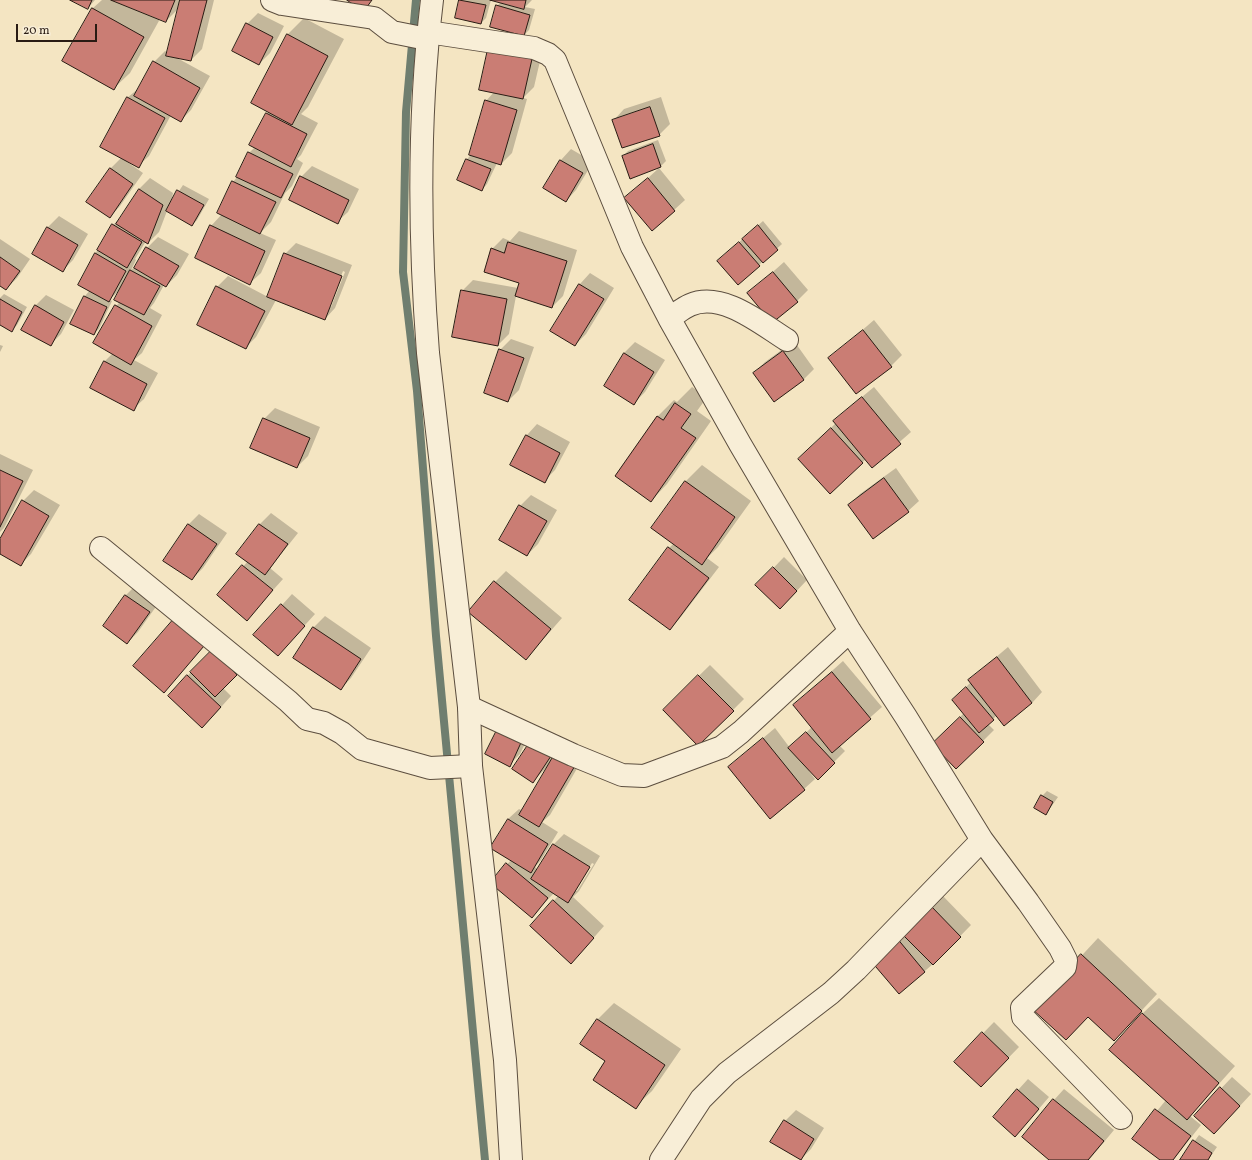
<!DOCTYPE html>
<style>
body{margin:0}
#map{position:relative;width:1252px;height:1160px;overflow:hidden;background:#f4e5c2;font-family:Vollkorn,serif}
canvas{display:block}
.scale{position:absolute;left:16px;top:24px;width:81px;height:18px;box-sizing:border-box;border:2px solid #291b13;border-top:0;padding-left:5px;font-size:12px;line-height:14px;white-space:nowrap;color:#291b13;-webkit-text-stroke:3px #f8eed7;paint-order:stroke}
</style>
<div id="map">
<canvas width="1252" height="1160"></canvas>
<div class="scale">20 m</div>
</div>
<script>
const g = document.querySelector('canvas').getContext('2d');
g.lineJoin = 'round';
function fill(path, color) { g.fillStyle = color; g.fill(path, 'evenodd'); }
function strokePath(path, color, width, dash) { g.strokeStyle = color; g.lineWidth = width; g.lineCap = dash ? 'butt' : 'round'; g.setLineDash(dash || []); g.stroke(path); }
fill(new Path2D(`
 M72 0H95L88 8Z
 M102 0H214L202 49 191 60 177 58 210 76 191 110 180 121 171 115 149 156 138 166 127 160 126 161 143 173 120 206 110 217V169L122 157 127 98 139 88 154 62 165 51 168 53 179 8 166 21 160 19 130 73 113 89 64 61 93 8Z
 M460 0H491L486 18 481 23 456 17Z
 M494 0H532L525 7 535 9 529 30 524 35 497 6 501 2Z
 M258 13 284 26 270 53 259 64 234 51 247 24Z
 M304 18 344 39 308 107 301 114 318 123 301 155 297 159 303 163 292 186 285 193 271 222 260 233 276 240 261 273 250 283 211 226 222 214 233 182 237 177 249 153 255 147 250 145 269 111 252 102 288 34Z
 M543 48 534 87 523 98 527 99 512 153 501 164 497 163 487 184 482 190 467 159 471 155 486 101 494 92 480 89Z
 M661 97 670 124 659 135 614 120 624 109Z
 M658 140 666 161 661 166 623 156 628 151Z
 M571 149 593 162 576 190 566 201 545 188 561 160Z
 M312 166 359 189 348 212 337 222 301 177Z
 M659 168 685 200 674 210 637 188Z
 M150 178 173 193 171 203 183 185 209 199 197 220 192 225 167 211 159 232 148 243 146 241 135 259 136 260 131 270 138 264 147 248 158 237 189 254 177 275 166 286 164 285 154 303 150 308 162 315 142 353 134 360 158 373 144 399 133 409 104 362 113 353 116 306 120 302 121 289 109 300 112 301 99 329 93 334 71 324 85 296 90 290 95 254 113 225 123 215 139 189Z
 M59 216 88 234 73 260 62 271 33 254 48 227Z
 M763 221 782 244 738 284 718 261Z
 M519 231 577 250 563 296 552 307 516 296 509 334 498 345 462 291 473 280 518 288 520 283 492 249 503 238 510 241Z
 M0 239 30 259 17 278 6 289 0 285Z
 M296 243 352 265 335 308 325 319 276 300 256 337 245 348 217 287 228 276 268 297 285 254ZM343 271 345 272 331 307H329Z
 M784 262 808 290 797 301 749 293Z
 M590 273 614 288 586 334 575 345 551 330 580 284Z
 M4 294 27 307 17 325 11 331 0 324V298Z
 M46 295 74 310 61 334 50 345 35 306Z
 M874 320 902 355 891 366 830 358Z
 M511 339 534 347 519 390 508 401 500 350Z
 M794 341 814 369 803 380 754 373 765 362Z
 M635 342 665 360 645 392 634 403 605 385 624 353Z
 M0 345 3 346 0 352Z
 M692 387 707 397 697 411 711 421 667 484 651 501 617 476 658 416 674 400 677 402Z
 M874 387 911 432 872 466 866 459 830 492 810 448 836 423 835 421 845 411Z
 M275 408 320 427 308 456 297 467 264 419Z
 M537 424 570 442 555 470 544 481 512 464 527 435Z
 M0 454 33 470 4 528 0 532Z
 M702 465 751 501 718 547 707 558 719 567 680 618 670 629 669 548 674 543 652 528 686 481Z
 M896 468 919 501 908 511 849 505 860 494Z
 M34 490 60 505 31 554 20 565 0 553V541L23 501Z
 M531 495 557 510 538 544 527 555 520 506Z
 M271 513 298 533 270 568 283 579 247 619 218 595 248 561 238 554 260 524Z
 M199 514 227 533 203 568 192 579 188 525Z
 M784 557 807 580 791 597 757 585Z
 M506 571 562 618 526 659 495 582Z
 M137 584 160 601 138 632 127 643 104 626 126 595Z
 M292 594 315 614 278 655 282 605Z
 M325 616 371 648 351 678 341 689 294 657 314 627Z
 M1008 647 1042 692 1032 703 997 715 988 724 994 730 956 768 933 744 964 713V689L971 682 969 680Z
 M843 661 882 707 839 745 845 751 818 778 810 770 809 771 815 779 804 789 729 767 775 728 790 748 812 727 794 705Z
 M247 663 223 688 231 696 213 716 169 696 191 672Z
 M710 665 744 699 698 745 664 710Z
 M512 714 534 725 520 754 509 765 501 725Z
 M544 728 586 753 550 815 542 822 558 832 541 860 535 867 538 870 553 845 564 834 600 856 579 891 573 897 604 926 582 951 531 926 558 896 554 893 532 916 491 883 511 860 508 819 519 809 523 811 547 767 533 781V739ZM592 863 594 864 577 891H575Z
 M1047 791 1058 797 1046 814 1042 796Z
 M942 895 971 925 933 964 899 993 871 960Z
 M1098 938 1157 994 1130 1023 1089 1016 1066 1039 1033 1008Z
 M1159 998 1235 1066 1190 1116 1201 1125 1173 1160H1161L1134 1139 1166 1100 1142 1014Z
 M614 1003 681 1049 652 1091 635 1107 607 1061 581 1044 598 1019Z
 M994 1022 1019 1047 981 1086 955 1062Z
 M1232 1077 1251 1094 1225 1122 1195 1116Z
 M1028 1079 1049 1097 1026 1124 1018 1090Z
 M1064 1089 1114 1130 1089 1160H1051L1054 1100Z
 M796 1110 824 1128 811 1149 800 1160 785 1121Z
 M1199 1135 1217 1147 1208 1160H1181Z`), '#0003');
strokePath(new Path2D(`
 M416 0 406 112 403 272 417 391 436 636 485 1160`), '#6f7e6f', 8);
const building = new Path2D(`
 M70 0H92L88 9Z
 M111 0H175L166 22Z
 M180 0H207L191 61 166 56Z
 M347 0H372L364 11Z
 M459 0 486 5 481 24 455 18Z
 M490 0H526L524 9Z
 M496 5 530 15 524 36 490 27Z
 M92 8 144 37 114 90 62 61Z
 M246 23 273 37 259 65 232 51Z
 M287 34 328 56 292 125 251 103Z
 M488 49 532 59 523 99 479 90Z
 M153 61 200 88 181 122 134 96Z
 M127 97 165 118 139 168 100 147Z
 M485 100 517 110 501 165 469 155Z
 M650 107 660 136 622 148 612 120Z
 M266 113 307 134 291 167 249 145Z
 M653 144 661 167 630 179 622 156Z
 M248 152 293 174 281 198 236 177Z
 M466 159 491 169 482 191 457 180Z
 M560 160 583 173 566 202 543 188Z
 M110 168 133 184 110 218 86 202Z
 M300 176 349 200 338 224 289 200Z
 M648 178 675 211 652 231 624 198Z
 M232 181 276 202 260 234 217 213Z
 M139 189 163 205 148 244 116 224Z
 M177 190 204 205 192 226 166 211Z
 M112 224 142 242 127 268 97 250Z
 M210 225 265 251 250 285 195 258Z
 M758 225 778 250 763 263 742 239Z
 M47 227 78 245 63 272 32 254Z
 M508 242 567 261 552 308 515 296 519 283 484 272 491 248 504 253Z
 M739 242 760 266 738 285 717 261Z
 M146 247 179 266 166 287 134 268Z
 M95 253 126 271 109 302 78 285Z
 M284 253 342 276 325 320 267 297Z
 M0 257 20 271 6 290 0 286Z
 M130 270 160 286 144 315 114 300Z
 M773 272 798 302 772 323 747 293Z
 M579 284 604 299 575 346 550 331Z
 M216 286 265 311 246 349 197 325Z
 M461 290 507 299 498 346 452 337Z
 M84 296 107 307 94 335 70 324Z
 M0 299 22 312 12 332 0 325Z
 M35 305 64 322 51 346 21 330Z
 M115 305 152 326 131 365 93 343Z
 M863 330 892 367 856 394 828 358Z
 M499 349 524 358 508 402 484 393Z
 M783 351 804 380 774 402 753 373Z
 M624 353 654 372 634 405 604 386Z
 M104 361 147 384 134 411 90 388Z
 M862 397 901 444 872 468 833 421Z
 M675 403 691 414 681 428 696 438 651 502 615 476 657 416 663 420Z
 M263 418 310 438 297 468 250 448Z
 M831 428 863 463 830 494 798 459Z
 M526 435 560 453 545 483 510 465Z
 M0 470 23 481 0 527Z
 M884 478 909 512 873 539 848 505Z
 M685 481 735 517 702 565 651 528Z
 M22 500 49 516 21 566 0 554V539Z
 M519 505 547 521 527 556 499 540Z
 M188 524 217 544 192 580 163 561Z
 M259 524 288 544 265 575 236 554Z
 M668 547 709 578 670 630 629 600Z
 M242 565 273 590 247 621 217 595Z
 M773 567 797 591 780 609 755 585Z
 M494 581 551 629 526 660 468 612Z
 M125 595 150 612 127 644 103 626Z
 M281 604 305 626 278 656 253 635Z
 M173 620 204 646 164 693 133 666Z
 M313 627 361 659 341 690 293 658Z
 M212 650 237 675 215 697 190 672Z
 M997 657 1032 703 1004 726 968 680Z
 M832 672 871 719 832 753 793 705Z
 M187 675 221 707 202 728 168 696Z
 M698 675 734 711 698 746 663 710Z
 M966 687 994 720 979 733 952 700Z
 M960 717 984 742 956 769 932 744Z
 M500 724 524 736 510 767 485 754Z
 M806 732 835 763 818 780 788 748Z
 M763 738 805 790 770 819 728 767Z
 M532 739 553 753 533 783 512 769Z
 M556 752 576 764 539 827 519 815Z
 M1041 795 1053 802 1046 815 1034 808Z
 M508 819 548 844 531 873 490 848Z
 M553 844 590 867 568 903 531 879Z
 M506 863 548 898 532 918 490 883Z
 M553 900 594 938 571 964 530 926Z
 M930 905 961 937 933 965 902 934Z
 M896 937 925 972 899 994 870 960Z
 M1081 954 1142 1011 1114 1041 1088 1017 1066 1040 1031 1008Z
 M1142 1013 1219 1083 1187 1120 1109 1050Z
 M597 1019 665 1065 636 1109 593 1080 605 1061 580 1044Z
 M982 1032 1009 1058 981 1087 954 1062Z
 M1220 1087 1240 1106 1214 1134 1194 1116Z
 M1017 1089 1039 1109 1015 1137 993 1117Z
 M1053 1099 1104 1141 1088 1160H1049L1022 1137Z
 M1155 1109 1191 1136 1173 1160H1160L1132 1139Z
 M784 1120 814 1139 801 1160 770 1142Z
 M1193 1140 1212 1153 1208 1160H1180Z`);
fill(building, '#ca7d74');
strokePath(building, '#291b13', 1);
const minor = new Path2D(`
 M272 0 282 4 374 18 392 32 427 39
 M428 32 534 48 548 54 555 60 632 247 669 318 740 444 850 631 906 717 982 840 1028 902 1060 948 1066 960 1065 967 1022 1008 1023 1017 1121 1118
 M669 318C676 314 683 308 690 305 722 291 760 323 787 340
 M101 548 288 701 307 719 324 723 342 733 362 749 430 768 471 766
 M469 707 573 755 622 775 644 776 722 747 741 732 850 631
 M661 1160 701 1099 727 1073 831 993 856 970 982 840`);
const tertiary = new Path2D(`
 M432 0C418 116 419 237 428 353L469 707 471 766 505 1060 511 1160`);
strokePath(minor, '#5c4e3f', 24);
strokePath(tertiary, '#5c4e3f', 24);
strokePath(minor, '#f8eed7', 22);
strokePath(tertiary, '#f8eed7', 22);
</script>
